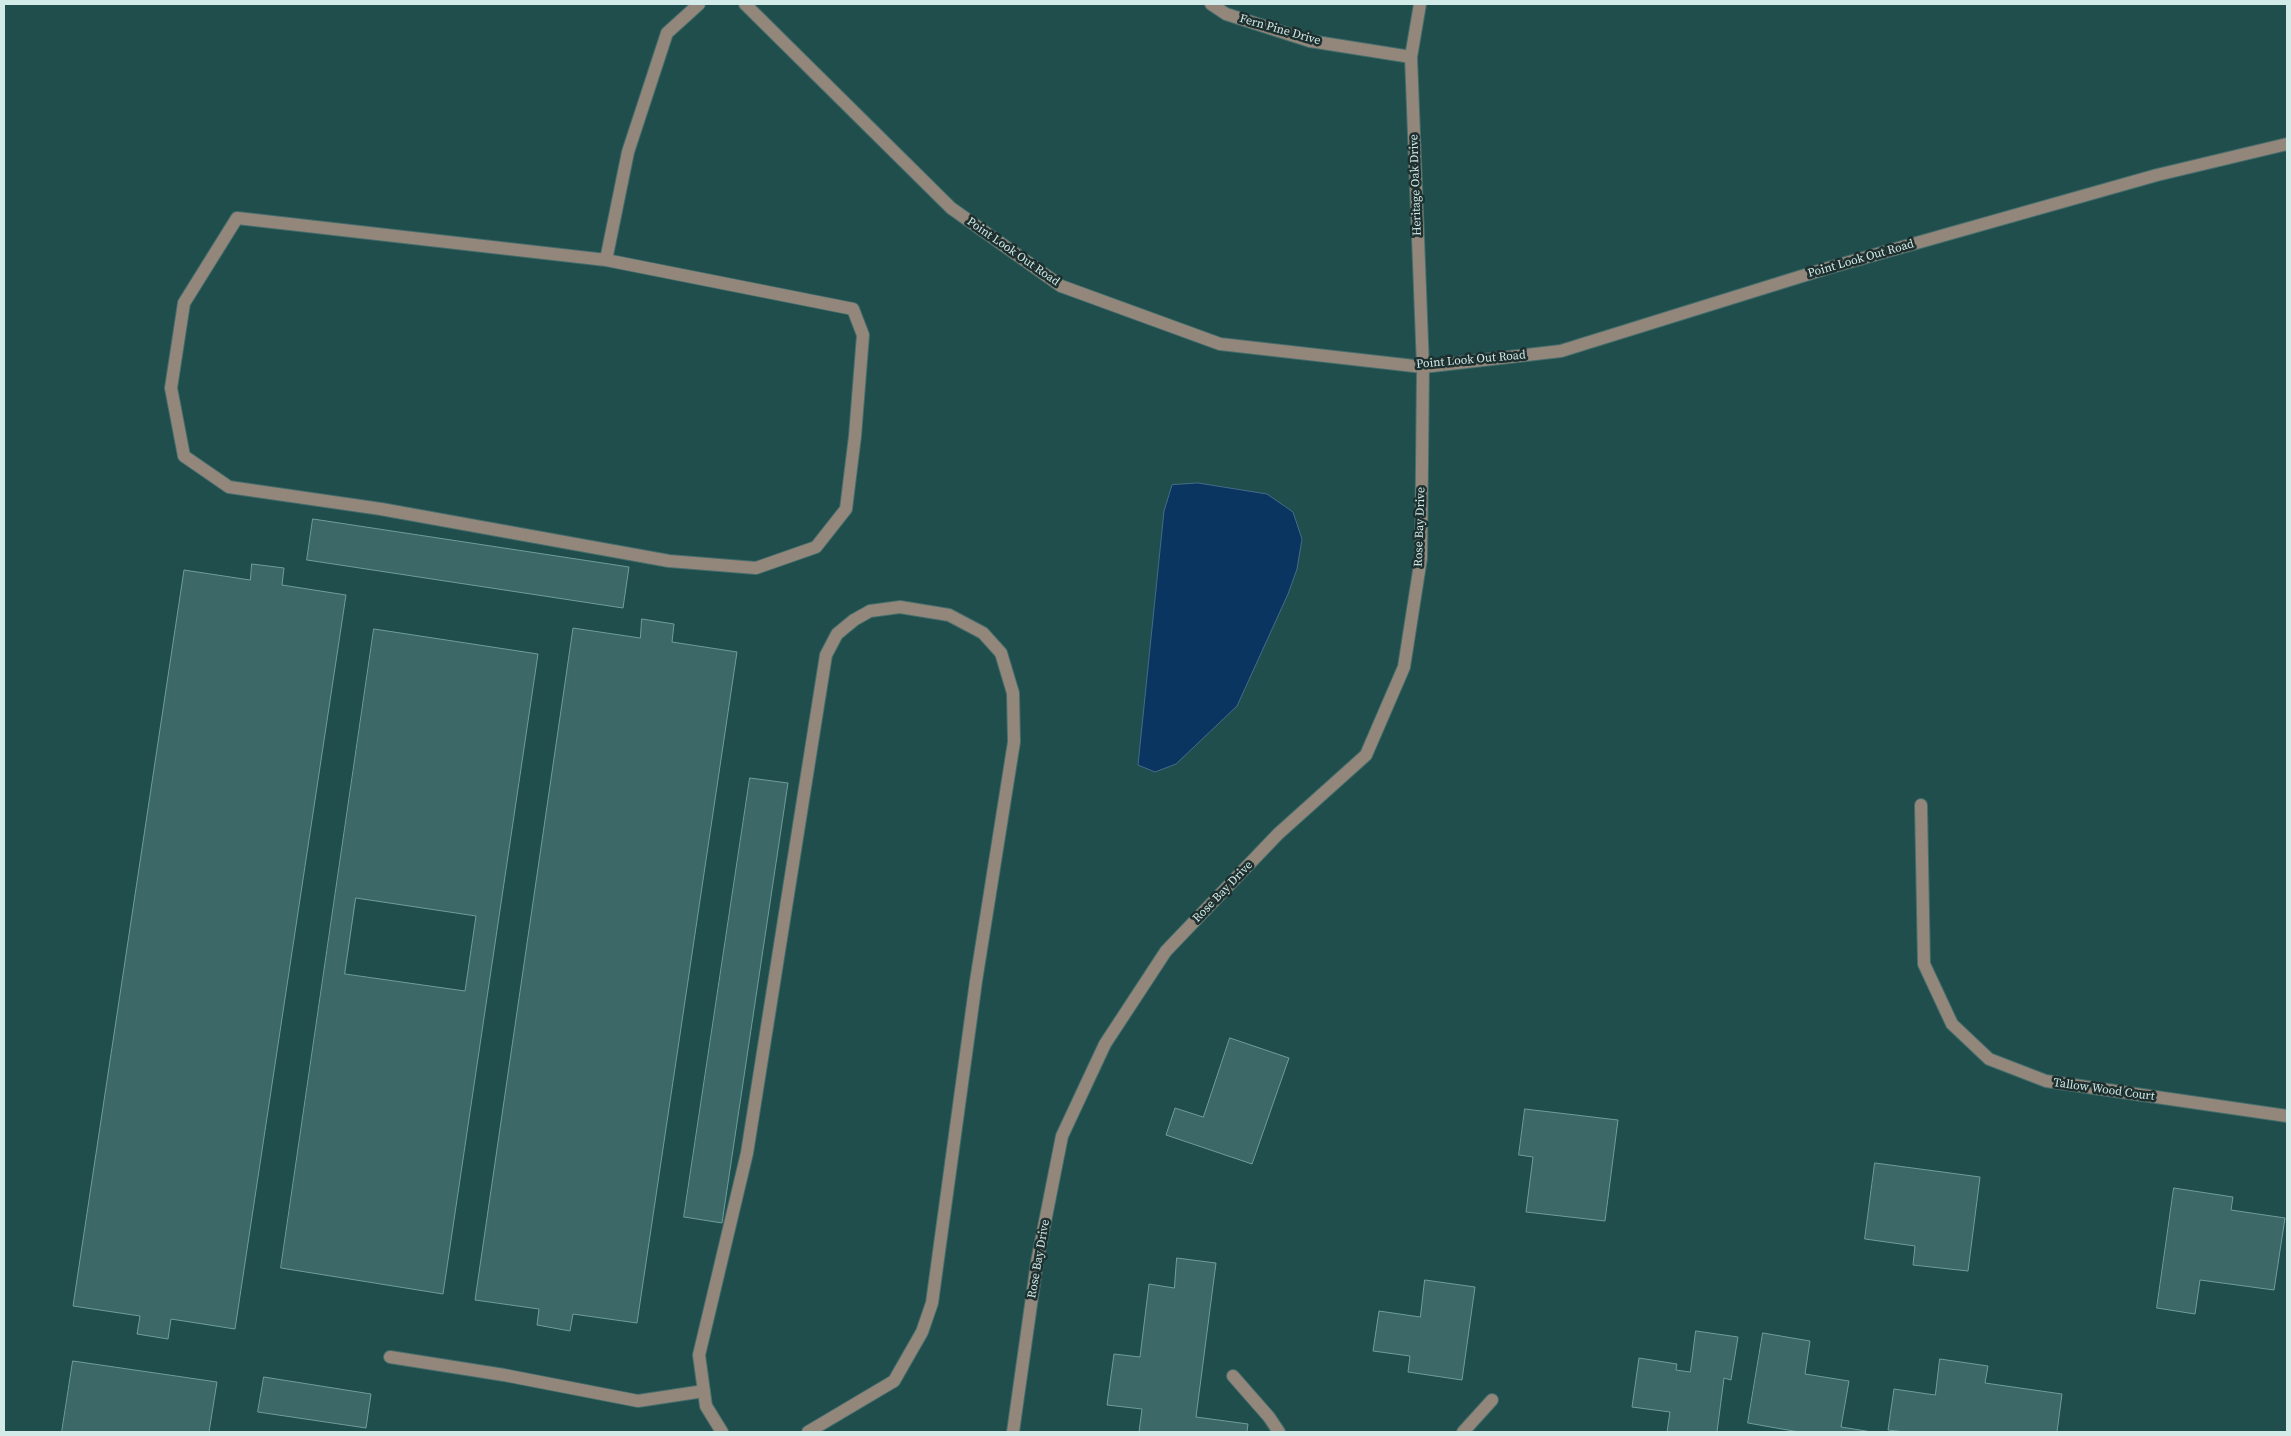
<!DOCTYPE html>
<style>
body{margin:0}
#map{position:relative;width:2291px;height:1436px;overflow:hidden;background:#204e4d;font-family:"Source Serif 4",serif}
canvas{display:block}
.frame{position:absolute;inset:0;border:5px solid #d2eae8;pointer-events:none}
</style>
<div id="map">
<canvas width="2291" height="1436"></canvas>
<div class="frame"></div>
</div>
<script>
const g = document.querySelector('canvas').getContext('2d');
g.lineJoin = 'round';
function fill(path, color) { g.fillStyle = color; g.fill(path, 'evenodd'); }
function strokePath(path, color, width, dash) { g.strokeStyle = color; g.lineWidth = width; g.lineCap = dash ? 'butt' : 'round'; g.setLineDash(dash || []); g.stroke(path); }
function label(font, color, halo, rows, align = 'center') {
  g.font = font + ' "Source Serif 4",serif'; g.lineWidth = 5; g.setLineDash([]); g.textBaseline = 'middle'; g.strokeStyle = halo; g.fillStyle = color; for (const [text, x, y, turn = 0] of rows) {
    g.save(); g.translate(x, y); g.rotate((+turn || 0) * Math.PI / 180); g.textAlign = isNaN(turn) ? turn : align; if (halo) g.strokeText(text, 0, 0); g.fillText(text, 0, 0); g.restore();
  }
}
const water = new Path2D(`
 M1198 483 1267 494 1293 512 1302 539 1297 569 1288 594 1237 706 1176 764 1155 772 1138 765 1164 511 1172 485Z`);
fill(water, '#0a3560');
strokePath(water, '#466b89', 1);
const building = new Path2D(`
 M313 519 629 567 623 608 307 560Z
 M252 564 284 568 282 585 346 595 235 1329 171 1319 168 1339 137 1334 140 1316 73 1306 184 570 250 580Z
 M642 619 674 624 672 642 737 652 637 1323 573 1314 570 1331 537 1325 539 1309 475 1300 573 628 640 638Z
 M374 629 538 654 443 1294 281 1268ZM356 898 476 916 465 991 345 974Z
 M750 778 788 783 722 1223 684 1217Z
 M1230 1038 1289 1058 1252 1164 1166 1135 1175 1108 1203 1117Z
 M1525 1109 1618 1120 1605 1221 1526 1212 1533 1157 1519 1155Z
 M1875 1163 1980 1177 1968 1271 1913 1265 1915 1246 1865 1239Z
 M2174 1188 2233 1197 2231 1210 2285 1218 2274 1290 2200 1280 2195 1314 2157 1308Z
 M1177 1258 1216 1263 1196 1417 1248 1424 1247 1432H1139L1142 1409 1107 1405 1114 1354 1140 1357 1149 1284 1174 1288Z
 M1425 1280 1475 1287 1462 1380 1408 1372 1410 1356 1373 1351 1379 1311 1420 1317Z
 M1696 1331 1738 1337 1731 1380 1724 1378 1717 1432H1667L1670 1412 1632 1407 1639 1358 1677 1364 1676 1370 1690 1372Z
 M1763 1333 1810 1341 1805 1374 1849 1381 1841 1427 1872 1432H1799L1748 1423Z
 M1940 1359 1988 1366 1985 1383 2062 1394 2057 1432H1905L1888 1430 1894 1389 1935 1395Z
 M73 1361 217 1382 209 1432H62Z
 M264 1377 371 1394 366 1428 258 1412Z`);
fill(building, '#3c6968');
strokePath(building, '#6f9d9b', 1);
const minor = new Path2D(`
 M745 4 951 208 1061 286 1220 344 1423 367 1561 351 1828 268 2157 175 2287 144
 M1211 4 1226 14 1310 41 1411 57
 M237 218 606 260 853 309 863 335 855 436 846 509 816 547 756 568 669 561 381 509 229 487 184 456 171 388 184 303Z
 M606 260 628 152 667 33 699 4
 M1921 805 1924 964 1952 1024 1989 1059 2046 1081 2287 1116
 M390 1357 504 1375 638 1401 704 1391
 M1233 1376 1269 1417 1279 1432
 M722 1432 706 1406 699 1355 747 1153 826 655 837 634 854 620 870 611 900 607 949 615 983 633 1001 653 1013 693 1014 742 976 981 932 1303 922 1332 894 1381 808 1432
 M1013 1432 1037 1262 1062 1136 1105 1044 1166 951 1278 834 1366 755 1404 667 1421 558 1423 367 1411 57 1420 4
 M1463 1432 1492 1400`);
strokePath(minor, '#446d6c', 14);
strokePath(minor, '#92877a', 12);
label('12px', '#d2eae8', '#1d302f', [
 ["Fern Pine Drive",1280,30,16],
 ["Heritage Oak Drive",1416,185,-92],
 ["Point Look Out Road",1013,252,35],
 ["Point Look Out Road",1861,259,-16],
 ["Point Look Out Road",1471,360,-5],
 ["Rose Bay Drive",1420,527,-88],
 ["Rose Bay Drive",1223,892,-46],
 ["Tallow Wood Court",2104,1090,8],
 ["Rose Bay Drive",1039,1259,-80]
]);
</script>
